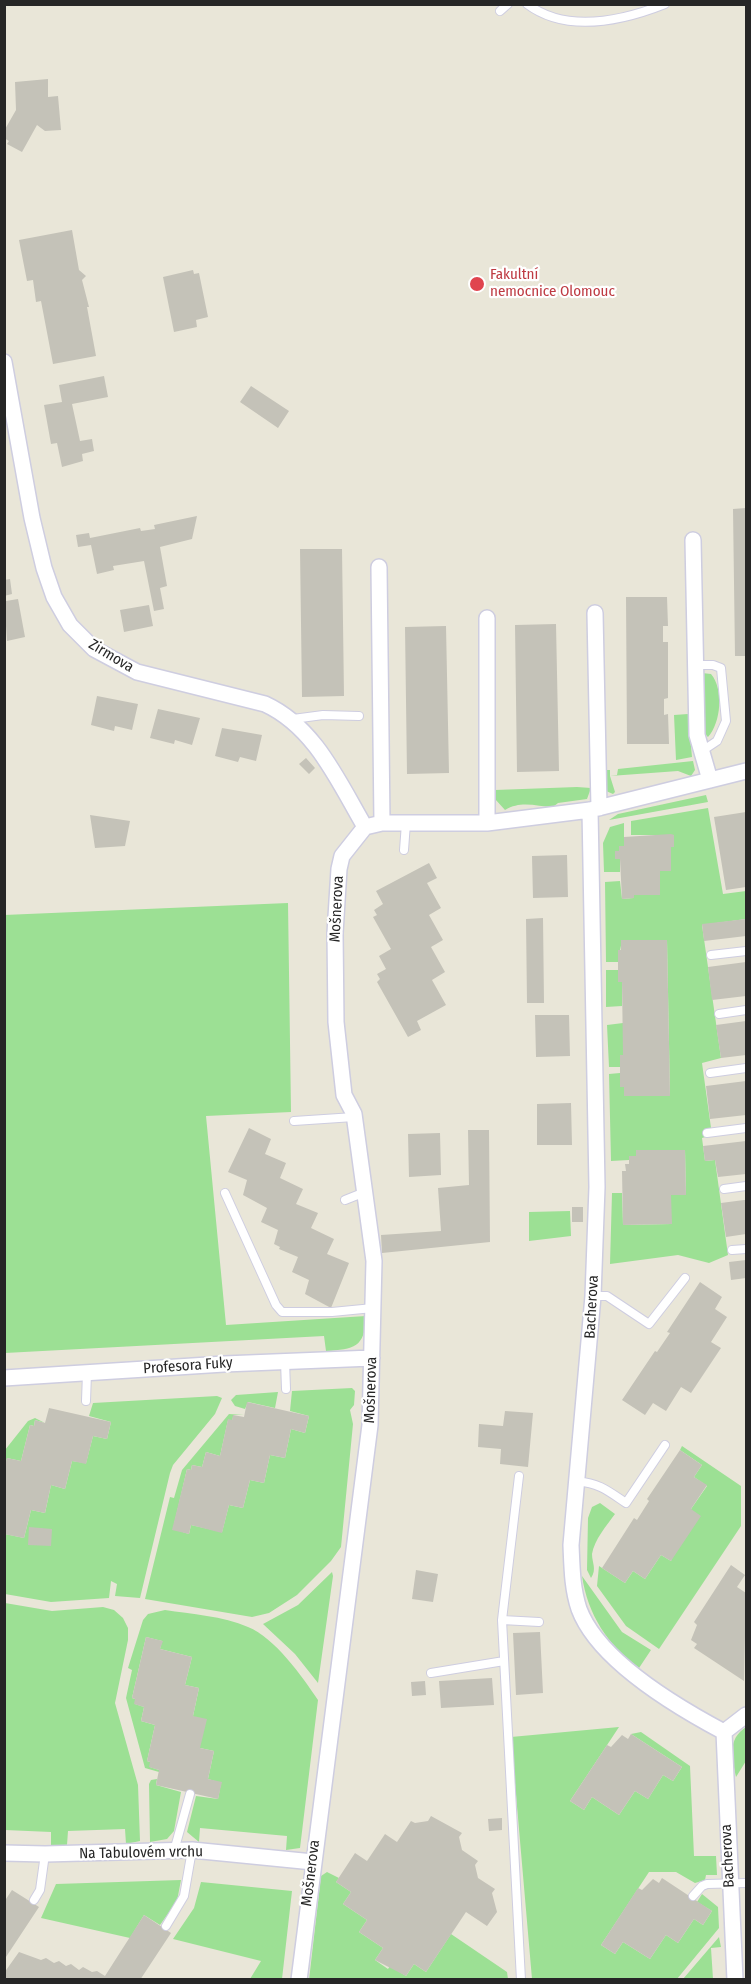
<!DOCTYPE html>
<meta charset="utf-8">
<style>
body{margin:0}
#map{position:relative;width:751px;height:1984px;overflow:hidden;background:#e9e6d8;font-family:"Fira Sans Condensed",sans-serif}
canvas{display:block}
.frame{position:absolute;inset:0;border:6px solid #262626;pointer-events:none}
</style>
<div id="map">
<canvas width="751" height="1984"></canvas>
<div class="frame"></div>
</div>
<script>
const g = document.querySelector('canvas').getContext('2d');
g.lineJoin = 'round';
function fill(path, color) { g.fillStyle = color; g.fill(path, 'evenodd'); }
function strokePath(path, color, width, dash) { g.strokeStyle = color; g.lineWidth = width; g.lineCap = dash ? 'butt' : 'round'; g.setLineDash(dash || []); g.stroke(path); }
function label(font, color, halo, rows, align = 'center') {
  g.font = font + ' "Fira Sans Condensed",sans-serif'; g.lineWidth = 4.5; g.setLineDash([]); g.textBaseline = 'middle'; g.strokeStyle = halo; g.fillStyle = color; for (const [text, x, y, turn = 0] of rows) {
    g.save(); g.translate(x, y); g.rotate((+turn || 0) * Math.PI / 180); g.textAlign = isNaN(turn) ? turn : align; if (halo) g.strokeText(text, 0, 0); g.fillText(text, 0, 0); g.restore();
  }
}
fill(new Path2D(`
 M702 673 711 674C724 689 721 723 708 737L703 732Z
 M688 714 692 757 676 760 674 715Z
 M693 761 695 770 691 776 678 771 610 776 615 792 613 794 606 791 602 770H610V776L617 775 618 769Z
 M577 787 591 788 587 799 558 803 553 807C537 807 522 800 505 810L495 799V790Z
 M706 795 708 802 609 820 618 814Z
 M708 808 723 894 746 891V919L702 925 721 1058 702 1063 712 1135 702 1138 705 1161 715 1160 728 1255 709 1263 678 1255 610 1264 612 1193H622L623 1225 671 1224V1195H686L685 1150H637L636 1156H629V1160L611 1161 609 1074 620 1073V1086L624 1087V1096L670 1095 667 940H622L618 962H606L605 882 620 881 622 899 633 898 634 895 660 894V871H671V847H674V835H631V821Z
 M624 823V846H619V851H616L615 859H620V872H604L603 843 610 827Z
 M288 903 291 1112 206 1116 226 1325 366 1316C365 1348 354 1349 326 1351L324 1336 5 1353 4 915Z
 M606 970H618V982H622V1006L606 1007Z
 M623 1023V1055H620V1067H609L607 1025Z
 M570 1211 571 1236 529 1241V1212Z
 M352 1388 355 1391 354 1405 350 1410 353 1424 341 1547 331 1561 297 1595 269 1613 252 1617 145 1599 170 1497 174 1498 182 1470 229 1414 244 1415H234L232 1420H228L220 1456 206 1452 202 1467 192 1465 191 1470 187 1469 173 1529 189 1534 191 1525 222 1532 229 1505 243 1508 250 1480 264 1483 270 1455 285 1458 291 1429 305 1433 309 1416 290 1411 292 1391Z
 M278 1392 275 1408 248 1402 245 1409 235 1406 231 1400 236 1395Z
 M217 1396 222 1398 215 1414 173 1465 170 1473 140 1598 115 1596 117 1584 111 1581 109 1598 51 1602 5 1594V1534L24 1538 31 1510 45 1513 51 1485 65 1489 72 1461 86 1463 93 1436 107 1439 111 1422 89 1416 93 1403Z
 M35 1418 45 1423 35 1420 34 1426 30 1425 21 1461 7 1458 5 1469V1450L28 1421Z
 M682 1446 741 1486V1526L659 1649 626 1626 597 1586 599 1566 625 1583 633 1571 645 1579 661 1555 671 1561 691 1509 707 1486 694 1477 702 1465 680 1450Z
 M600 1503 615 1514C607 1525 594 1540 592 1554 592 1563 597 1569 591 1578L587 1570 588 1518 592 1507Z
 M332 1572 333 1576 318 1683 295 1654 263 1624 298 1605Z
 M582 1576 622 1632 651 1650 639 1668C607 1644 588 1615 582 1576Z
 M5 1603 52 1611 103 1607 114 1610 123 1618 128 1628V1640L115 1703 138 1785 140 1841 126 1844 125 1829 68 1831 67 1845 51 1846V1832L5 1830Z
 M165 1610C191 1614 223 1616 248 1627 275 1638 302 1676 318 1700L300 1848 286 1850 287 1836 200 1828 199 1842 187 1832 196 1796 218 1799 221 1783 208 1779 214 1751 200 1748 193 1716 199 1688 185 1685 192 1657 160 1649 162 1641 146 1637 132 1698 135 1699V1704L144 1707 141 1721 155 1725 147 1761 150 1762V1767L159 1770V1772L145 1768 126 1698 132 1670 128 1668 143 1620 148 1614Z
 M619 1727 570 1801 584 1810 592 1797 619 1815 635 1791 648 1799 663 1775 673 1781 682 1767 631 1734 641 1732 690 1766 694 1856H716L717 1875H706L705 1880 695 1883 676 1872H649L601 1945 615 1954 623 1942 650 1959 666 1935 678 1943 694 1919 703 1925 712 1911 697 1902 702 1894 718 1907 719 1928 677 1979H532L511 1737Z
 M746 1727V1761L736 1777C732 1756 727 1740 746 1727Z
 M157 1779 156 1785 181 1792 174 1831 167 1839 150 1842 149 1784 151 1780Z
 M327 1872 339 1878 336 1882 351 1892 343 1904 367 1920 359 1932 383 1948 375 1960 388 1969 390 1966 406 1976 414 1964 426 1972 451 1934 507 1972 508 1979 309 1980 321 1876Z
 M181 1880 177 1901 160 1925 144 1915 130 1938 41 1918 56 1884Z
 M201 1882 292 1891 282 1979H250L261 1961 173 1939 194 1908Z
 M719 1937 721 1947 711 1948 713 1979H683Z`), '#9ce094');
fill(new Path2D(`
 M48 79V97L58 96 61 130 45 131 37 125 22 152 7 144 9 141 4 138V131L16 110 15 82Z
 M72 230 79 270 86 276 82 280 89 307H87L96 356 53 364 41 301 36 302 33 280 27 281 19 240Z
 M193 270 194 274 199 273 208 317 196 320 197 327 174 332 163 277Z
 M104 376 108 397 72 404 80 441 92 439 94 451 82 454 83 461 62 467 57 443 51 444 44 405 62 402 59 385Z
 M251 386 289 411 278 428 240 402Z
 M746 508V656H735L733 509Z
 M197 516 192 539 160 547 167 586 160 588 164 609 154 611 144 561 113 566 114 570 97 574 91 545 78 547 76 535 89 533 90 538 140 528 141 531 155 529 154 525Z
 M300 549H342L344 696 302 697Z
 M10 579 12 594 4 596V580Z
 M4 596 6 601 18 599 25 637 7 641Z
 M626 597H667L668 626H663V642H668V698L664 699V715L668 714 669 744H627Z
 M149 605 153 626 124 632 120 610Z
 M556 624 559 771 517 772 515 625Z
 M446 626 449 773 407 774 405 627Z
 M97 696 138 704 132 730 115 726 114 731 91 725Z
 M158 709 200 718 192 745 175 740 174 744 150 738Z
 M222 728 262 735 256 761 240 757 238 762 215 756Z
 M306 758 315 768 309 774 299 764Z
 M746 812V887L726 890 714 817Z
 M90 815 130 821 125 846 95 848Z
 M671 834 674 835V847H671V871H660V895H634V898L622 899 620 859H615V851H619V846H624V837Z
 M567 855 568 897 533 898 532 856Z
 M429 863 437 878 427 883 441 908 429 915 443 940 431 947 445 972 432 980 446 1005 417 1021 421 1030 408 1037 377 982 380 979 377 974 386 969 379 956 391 949 373 917 377 915 374 910 383 904 376 891Z
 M543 918 544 1003H527L526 919Z
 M746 919V936L704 941 702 924Z
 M621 940H667L670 1096H624V1087H620V1055H623L622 982H618V950H621Z
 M746 962V996L712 1000 708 967Z
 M535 1015H569L570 1056 536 1057Z
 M746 1021V1055L721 1058 716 1025Z
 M746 1081V1115L710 1119 706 1086Z
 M571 1103 572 1145H537V1104Z
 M249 1128 271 1139 265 1154 286 1163 280 1178 303 1189 296 1204 318 1213 311 1228 334 1239 327 1254 349 1263 331 1308 305 1294 309 1280 292 1272 298 1257 279 1249 280 1247 274 1244 278 1230 261 1222 267 1208 243 1195 247 1180 228 1172Z
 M468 1130H489L490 1242 382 1253 381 1235 441 1231 438 1188 469 1185Z
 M440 1133 441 1175 409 1177 408 1134Z
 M746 1141V1174L718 1177 715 1160 705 1161 703 1146Z
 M636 1150H685L686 1195H671L672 1224 623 1225 622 1171H626L625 1164H629V1156H636Z
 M744 1200H746V1234L726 1237 721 1203Z
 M572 1207H583V1222H572Z
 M746 1260V1278L731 1280 729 1262Z
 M700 1282 722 1297 715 1309 727 1317 711 1342 721 1348 691 1393 681 1387 666 1411 653 1403 645 1415 622 1400 655 1351 657 1352 670 1333 667 1332Z
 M247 1402 309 1416 305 1433 291 1429 285 1458 270 1455 264 1483 250 1480 243 1508 229 1505 222 1533 191 1525 189 1534 172 1530 187 1469 191 1470 192 1465 202 1467 206 1452 220 1456 228 1419 232 1420 233 1415 244 1417Z
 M49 1408 111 1422 107 1439 93 1436 86 1464 72 1461 65 1489 51 1485 45 1513 31 1510 24 1538 4 1534V1469L7 1458 21 1461 30 1425 34 1426 35 1420 45 1423Z
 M505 1411 533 1413 528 1467 500 1464 501 1449 478 1447 479 1424 503 1426Z
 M680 1450 702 1465 694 1477 707 1485 691 1509 701 1516 671 1561 661 1555 645 1579 633 1571 625 1583 602 1568 634 1518 637 1520 649 1501 647 1499Z
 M29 1527 52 1529 51 1546 28 1545Z
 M731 1565 745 1575 737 1587 746 1593 744 1681 694 1648 697 1644 691 1640 697 1625 694 1622Z
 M416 1570 438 1574 433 1602 412 1599Z
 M540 1632 543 1693 516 1695 513 1633Z
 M146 1637 163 1641 160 1649 192 1657 185 1685 199 1688 193 1716 207 1719 200 1748 214 1751 208 1779 222 1782 218 1799 156 1785 159 1770 149 1767 150 1762 147 1761 155 1725 141 1721 144 1707 134 1704 135 1699 132 1698Z
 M492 1678 494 1705 441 1708 439 1681Z
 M425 1681 426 1695 412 1696 411 1682Z
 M631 1734 682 1767 673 1781 663 1775 648 1799 635 1791 619 1815 592 1797 584 1810 570 1801 607 1745 611 1747 622 1735 628 1739Z
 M431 1816 462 1833 459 1837 462 1850 478 1861 475 1865 478 1878 495 1889 492 1893 497 1912 487 1926 466 1912 426 1972 414 1964 406 1976 375 1960 383 1948 359 1932 367 1920 343 1904 351 1892 336 1882 355 1853 367 1861 385 1834 397 1842 411 1821 415 1823 428 1821Z
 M502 1818V1830L489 1831 488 1819Z
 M662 1878 712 1911 703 1925 694 1919 678 1943 666 1935 650 1959 623 1942 615 1954 601 1945 638 1888 642 1890 653 1879 659 1883Z
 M12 1890 39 1907 4 1960V1902Z
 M144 1915 171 1933 140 1980H4V1973L19 1952 41 1960 46 1958 54 1963 59 1961 66 1966 71 1964 79 1970 83 1967 92 1972 97 1971 105 1976Z`), '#c4c2b8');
const lane = new Path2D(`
 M527 4C567 34 622 21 665 4
 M500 11 508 4
 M701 665H713L721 668 726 721 717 741 702 751
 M293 719 323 715 359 716
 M404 850 406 823
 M711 955 746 951
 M719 1014 746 1010
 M710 1073 746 1068
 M294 1121 354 1117
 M707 1133 746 1128
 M724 1189 746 1186
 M225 1193 276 1305 282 1312H332L373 1308
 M345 1200 365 1192
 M732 1250 746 1249
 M593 1296H607L649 1324 685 1278
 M285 1361 286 1389
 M86 1401 87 1373
 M519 1476 502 1620 521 1980
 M579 1482C598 1482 611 1493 626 1503L665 1445
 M502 1620 539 1622
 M431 1673 504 1661
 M174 1851 190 1794
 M693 1896 702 1886 707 1884 746 1883
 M34 1900 40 1890 45 1854
 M166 1926 184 1896 192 1850`);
const street = new Path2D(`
 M4 362 32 518 44 568 54 597 70 625 94 649 137 672 265 704C315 727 338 781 365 827
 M693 540 697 735 710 780
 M379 567 382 823
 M595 613 599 808
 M590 810 597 1187 593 1296 571 1545C572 1567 572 1588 579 1609 598 1660 677 1707 724 1732
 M487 823V618
 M4 1378 224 1364 372 1358
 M724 1732 735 1980
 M724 1732 746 1715
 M4 1853 45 1854 192 1850 313 1862
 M299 1980 370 1425 374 1261 354 1114 344 1095 336 1022 335 933 339 869 342 856 365 827 382 823H487L590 810 746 771`);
strokePath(lane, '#cecde0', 10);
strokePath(street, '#cecde0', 18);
strokePath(lane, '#fff', 8);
strokePath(street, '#fff', 15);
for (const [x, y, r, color] of [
 [477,284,8,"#e0444e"]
]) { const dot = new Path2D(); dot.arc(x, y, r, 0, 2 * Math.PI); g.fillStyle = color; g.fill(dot); strokePath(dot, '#fff', 2); }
label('15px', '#be3a42', '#fff', [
 ["Fakultní",490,275],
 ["nemocnice Olomouc",490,292]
], 'left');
label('15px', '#262626', '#fff', [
 ["Zirmova",111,656,31],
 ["Mošnerova",337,909,-87],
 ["Bacherova",592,1307,-87],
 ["Profesora Fuky",188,1366,-4],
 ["Mošnerova",371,1390,-88],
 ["Na Tabulovém vrchu",141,1853,-1],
 ["Bacherova",728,1856,-93],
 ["Mošnerova",311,1873,-83]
]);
</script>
